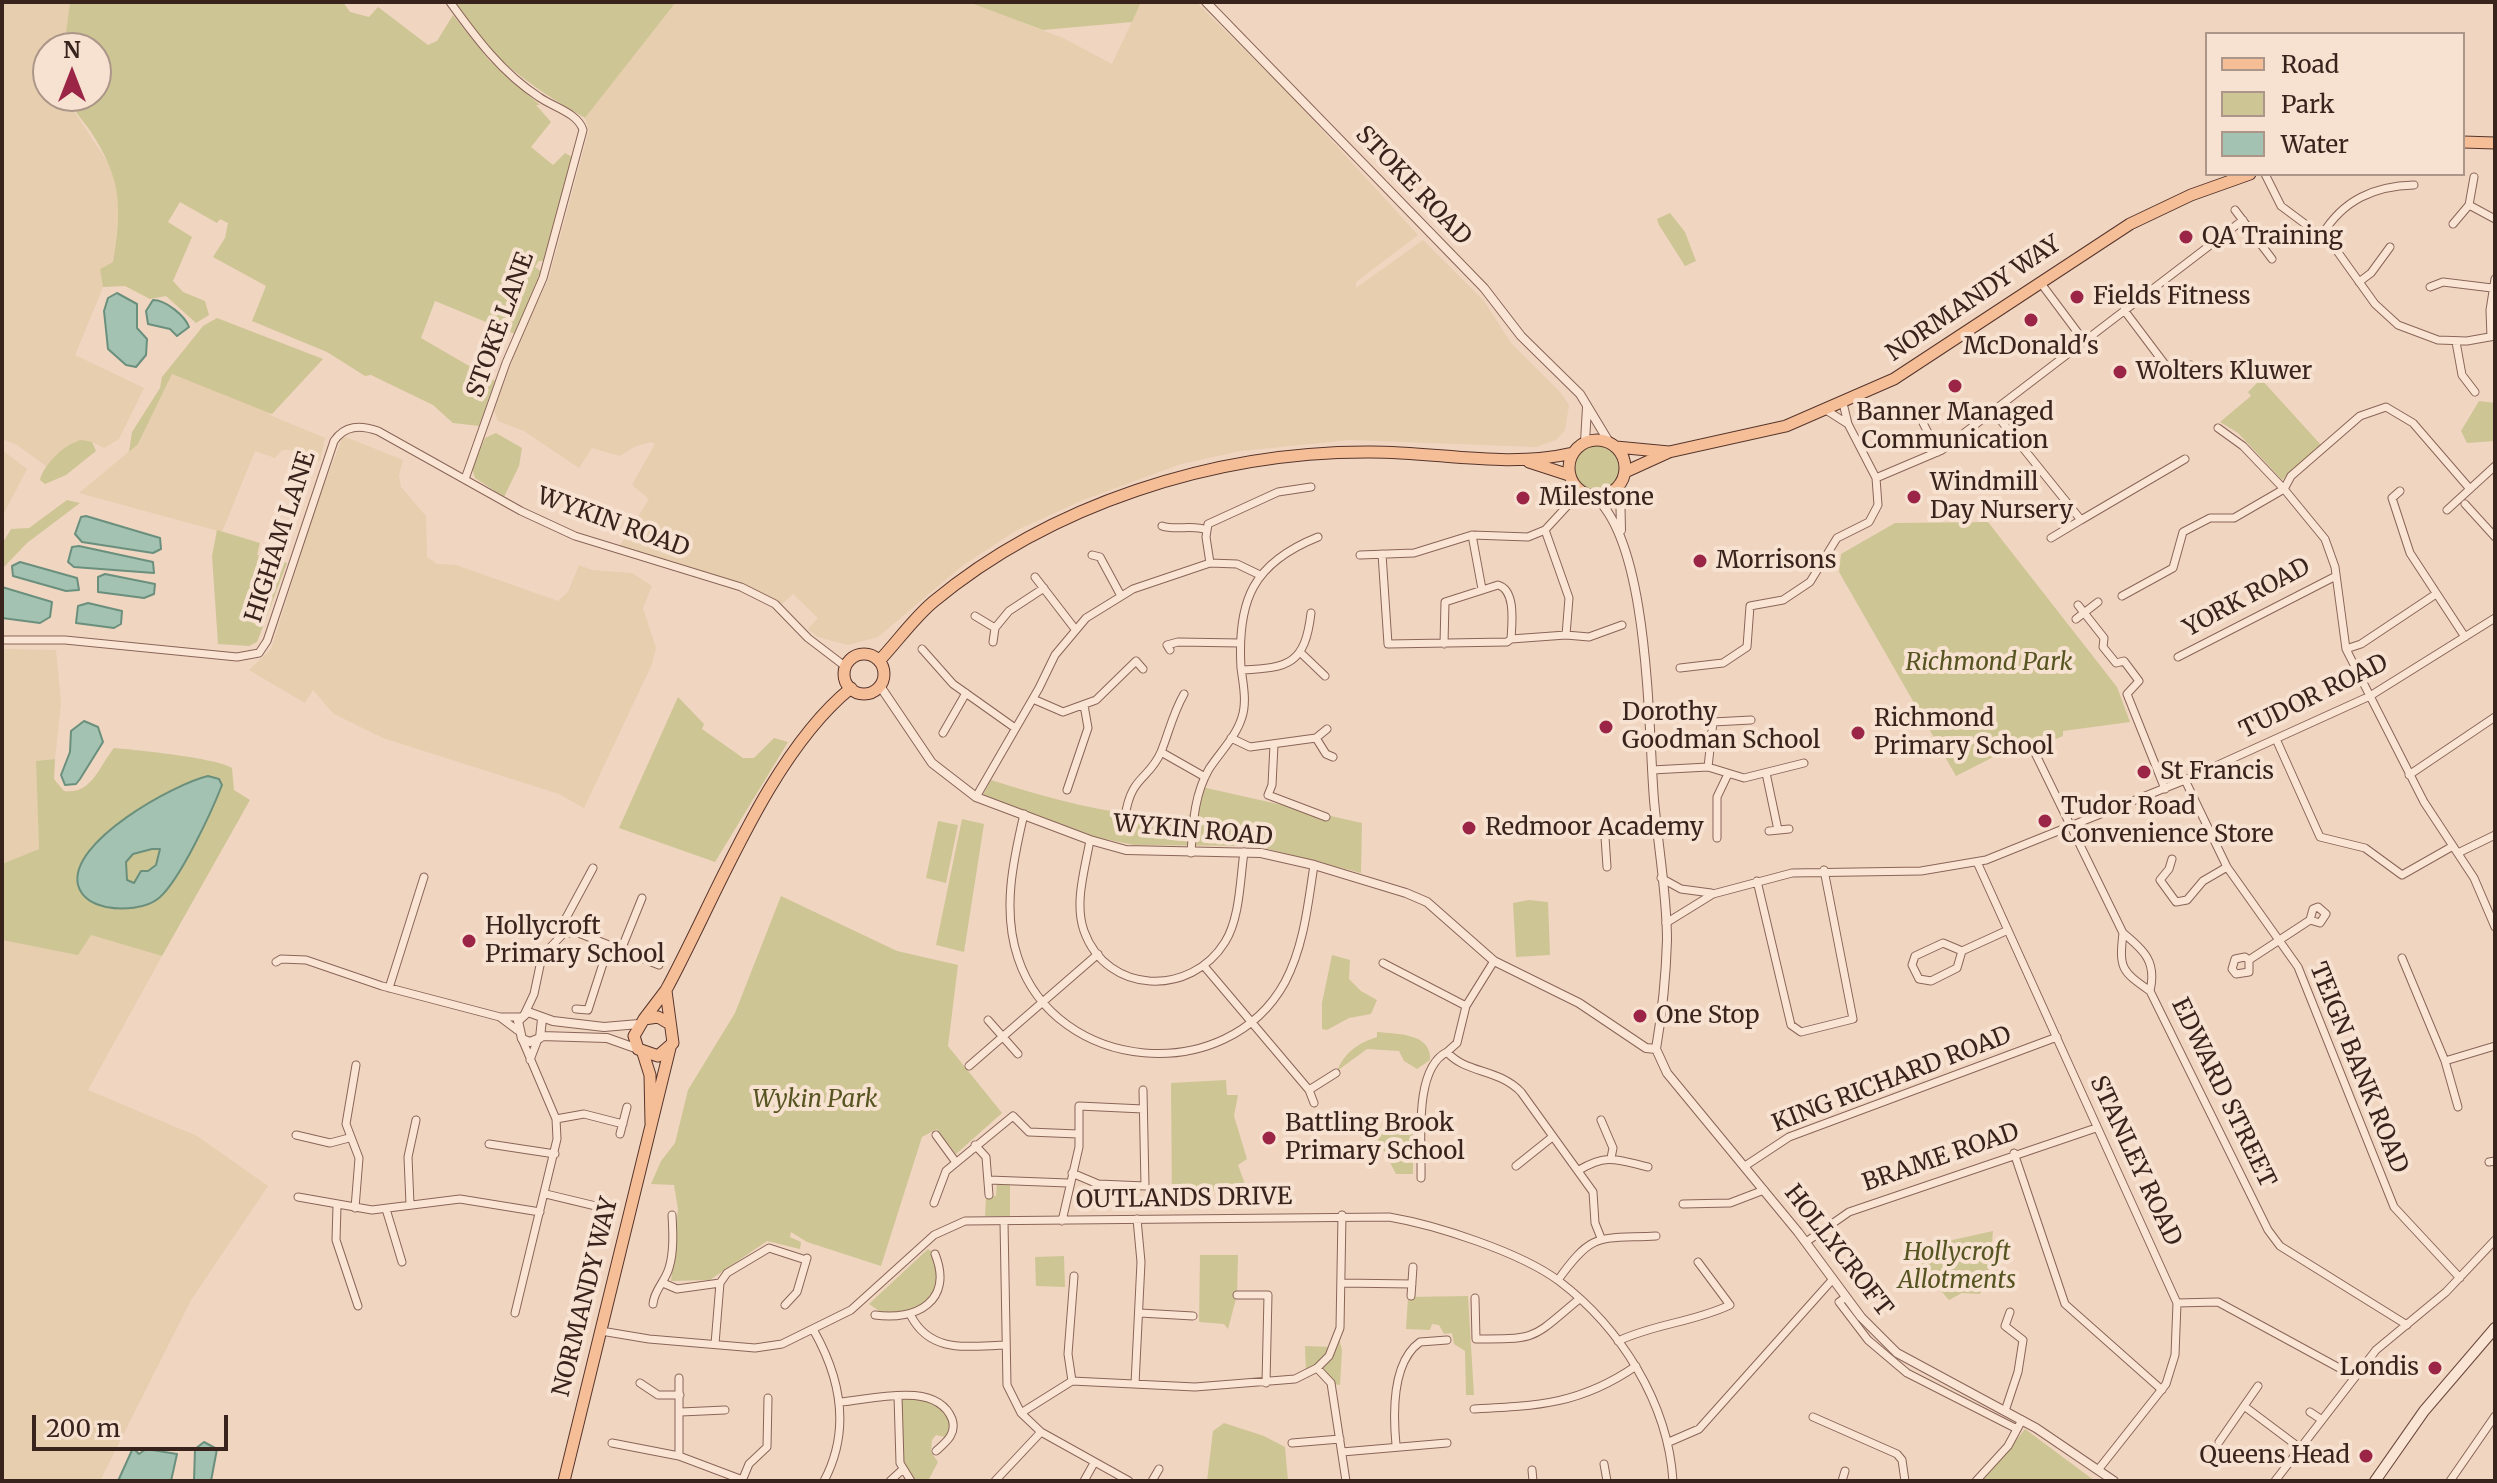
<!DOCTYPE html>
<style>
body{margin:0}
#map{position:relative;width:2497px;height:1483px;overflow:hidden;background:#f0d5c1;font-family:Merriweather,serif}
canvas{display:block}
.frame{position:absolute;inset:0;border:4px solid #39231d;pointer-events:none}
.legend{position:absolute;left:2205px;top:32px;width:260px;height:144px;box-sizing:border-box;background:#f7e2d1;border:2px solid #ab9689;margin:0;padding:10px 14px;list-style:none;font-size:24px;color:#39231d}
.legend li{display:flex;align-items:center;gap:16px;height:40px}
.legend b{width:40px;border:2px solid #ab9689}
.north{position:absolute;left:32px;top:32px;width:80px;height:80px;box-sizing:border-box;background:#f7e2d1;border:2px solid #ab9689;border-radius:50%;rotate:0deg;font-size:22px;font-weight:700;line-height:32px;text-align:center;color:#39231d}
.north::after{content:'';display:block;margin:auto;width:28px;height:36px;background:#9b2546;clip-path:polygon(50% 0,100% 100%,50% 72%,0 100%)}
.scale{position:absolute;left:32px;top:1415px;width:196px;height:36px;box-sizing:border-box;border:4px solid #39231d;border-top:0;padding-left:10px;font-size:24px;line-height:28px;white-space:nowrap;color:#39231d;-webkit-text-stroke:6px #f7e2d1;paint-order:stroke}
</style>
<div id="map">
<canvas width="2497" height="1483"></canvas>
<div class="frame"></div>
<ul class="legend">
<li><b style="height:10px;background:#f5be97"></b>Road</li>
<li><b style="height:22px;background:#cec594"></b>Park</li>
<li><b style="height:22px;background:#a4c2b1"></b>Water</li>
</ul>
<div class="north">N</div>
<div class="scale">200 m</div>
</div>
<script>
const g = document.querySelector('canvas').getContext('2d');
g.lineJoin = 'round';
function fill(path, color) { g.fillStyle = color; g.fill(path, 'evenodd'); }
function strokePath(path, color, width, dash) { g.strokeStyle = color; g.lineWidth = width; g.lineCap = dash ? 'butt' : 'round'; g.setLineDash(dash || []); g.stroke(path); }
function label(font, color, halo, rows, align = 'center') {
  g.font = font + ' Merriweather,serif'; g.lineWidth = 8; g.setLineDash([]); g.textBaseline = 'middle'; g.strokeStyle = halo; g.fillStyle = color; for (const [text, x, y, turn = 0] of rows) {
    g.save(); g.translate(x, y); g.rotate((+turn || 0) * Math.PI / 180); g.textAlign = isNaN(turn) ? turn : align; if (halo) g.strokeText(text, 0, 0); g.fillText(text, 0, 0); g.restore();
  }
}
fill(new Path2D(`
 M2 2H70L64 48H48V96H68L72 108 111 167 120 204 113 262 100 269 103 287 75 355 144 388 119 439 104 448 92 442 75 441 46 466 17 445 2 439Z
 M676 2H968L1063 38 1112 64 1141 2H1196L1291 96 1418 235 1356 282V288L1423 240 1484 301 1511 343 1561 393 1569 405 1565 430 1556 440 1536 447 1350 440 1241 451 1181 464 1083 500 1017 530 962 566 878 637 848 645 818 637 808 629 818 618 793 594 782 604 736 581 619 547 649 499 632 485 655 444 651 442 634 447 620 456 592 448 579 468 524 431 498 421 494 410 521 336 549 278 589 130 585 118Z
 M172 374 263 407 272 416 325 438 320 461 291 450H282L275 458 255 451 222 532 79 493 138 444Z
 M343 436 403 460 399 475 401 487 426 516 427 557 437 564 456 565 558 601 568 592 579 565 592 570 632 573 652 586 643 608 656 648 652 664 584 808 559 794 383 738 334 714 313 690 305 703 249 670 271 649 316 506Z
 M2 450 27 469 2 517Z
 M2 649 56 650 61 703 55 759 36 761 39 849 2 864Z
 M91 935 162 956 88 1090 197 1136 268 1186 191 1300 100 1481H2V940L78 954Z`), '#e6ceae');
fill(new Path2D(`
 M70 2H343L350 12 369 17 378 7 428 45 437 41 453 15 488 59 540 105H536L551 122 531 147 553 165 565 153 572 157 545 261H539L535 267 541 271 515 334 435 301 421 338 495 381 479 426 453 423 433 405 371 375 365 376 327 352 252 321 266 286 213 257 225 238 228 223 220 219 217 223 180 202 168 222 192 237 173 281 183 292 205 301 209 315 196 323 166 296 150 299 125 286 103 287 100 269 113 262C122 207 122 180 91 132 82 119 73 111 68 96H96V48H64Z
 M455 2H676L585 118C533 88 485 56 455 2Z
 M968 2H1141L1132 22 1043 30Z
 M1670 213 1685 232 1696 261 1685 266 1659 225 1657 219Z
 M217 318 323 359 272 414 172 374 138 444 129 452 132 432 160 388 162 377 203 326Z
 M2261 379 2321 445 2282 480 2238 433 2220 422 2251 396 2248 392Z
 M2479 401 2495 403V441L2467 443 2461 431Z
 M496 433 522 448 519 466 504 497 475 478 472 468 485 438Z
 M82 440 92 442 96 451 66 475 45 484 40 480C43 465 66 442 82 440Z
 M1574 467a23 23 0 1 1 46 0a23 23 0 1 1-46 0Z
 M67 500 80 503 27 543 2 569V544L11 529 29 528Z
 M1988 522 2117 687 2130 722 2063 731V736L2030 750 2021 743 1956 776 1839 572 1841 554 1895 523Z
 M217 530 260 543 257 555 287 563 257 642 249 646 218 644 212 556Z
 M678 697 704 724 702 729 743 758H754L774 738 788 742 715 862 619 828Z
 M114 748C137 750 217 758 232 768L234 790 250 800 162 956 91 935 78 955 2 940V864L39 849 36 761 55 759 54 779 64 791C92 795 99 766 114 748Z
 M991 780C1058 801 1123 820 1193 815L1202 787 1362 823 1361 873 1257 846 1134 845 1095 837 983 795Z
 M962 819 984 824 964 952 936 945Z
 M938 821 958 825 946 883 926 878Z
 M781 896 897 951 958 965 948 1046 1002 1113 956 1154 937 1129 922 1137 881 1266 807 1242 791 1232 790 1237 801 1242 800 1249 767 1241 710 1280 671 1281 678 1209 674 1185 651 1184 661 1161 675 1143 688 1090 735 1013Z
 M1529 900 1548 902 1550 955 1516 957 1513 903Z
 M1332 955 1350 960 1349 979 1361 991 1377 1000 1371 1014 1349 1018 1327 1030 1322 1029V1003Z
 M1377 1032C1397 1034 1432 1033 1430 1060L1417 1069 1404 1061 1399 1051 1367 1049 1337 1071C1345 1052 1358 1043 1377 1037Z
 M1226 1080 1227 1095H1238L1234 1116 1247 1159 1238 1165 1245 1184 1209 1192V1206H1172L1171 1083Z
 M1370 1124 1388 1130 1413 1131V1174H1396Z
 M997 1180H1010V1216H985L986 1197 996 1196Z
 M1993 1231 1990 1267 1980 1294 1962 1293 1949 1300 1913 1259 1948 1241Z
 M928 1249 935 1254C946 1296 927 1306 891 1319L869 1304Z
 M1200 1255H1238L1237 1295 1228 1329 1224 1324 1199 1322Z
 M1064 1256 1065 1287 1036 1286 1035 1257Z
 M1468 1296 1474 1395H1466L1465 1351 1454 1344 1452 1333 1444 1334 1439 1325 1432 1324 1430 1330 1406 1329 1408 1297Z
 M1338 1334 1342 1350 1340 1385 1333 1384 1318 1368 1306 1374 1305 1346 1333 1347Z
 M898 1396C925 1398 937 1399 953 1422L945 1437 936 1435 932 1440 931 1452 938 1462 928 1481H911L902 1470Z
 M1224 1423 1264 1436 1285 1447 1288 1481H1207L1213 1431Z
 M2025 1429 2095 1481H1982Z`), '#cec594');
const water = new Path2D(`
 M117 293 137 304V328L147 339 146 355 136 367 126 365 108 349 104 311 108 298Z
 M153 300C166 300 185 316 189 327L177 336 170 329 148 324 146 311Z
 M86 516 160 538 161 549 153 553 82 542 75 534 81 517Z
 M79 546 153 562 154 573 74 567 68 562 72 547Z
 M20 562 77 578 79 590 66 591 13 576 12 566Z
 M105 574 155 584 154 594 144 598 98 592V577Z
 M2 587 52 602 50 617 40 623 2 618Z
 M88 603 122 611 121 624 114 628 76 623 78 606Z
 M84 721 98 727 103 742 80 779 76 784 65 785 61 775 70 752 71 731Z
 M208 776 219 779 222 785C212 811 180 880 159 898 146 909 122 910 106 907 94 904 82 899 78 885 68 842 174 784 208 776ZM152 849H160L156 865 148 871H141L134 883 127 880 126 862 133 854Z
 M204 1442 217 1449 211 1481H194L195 1449Z
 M133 1448 139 1454 146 1449 177 1454 171 1481H118Z`);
fill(water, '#a4c2b1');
strokePath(water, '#6a907d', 2);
const minor = new Path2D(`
 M450 2C476 38 502 73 539 97 553 107 578 113 583 130L543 278 506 363 465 479
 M2265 174 2281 206 2332 244 2375 304 2398 325 2438 340 2467 341 2495 336
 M2474 177 2469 205 2495 219
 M2235 210 2272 259
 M2453 224 2469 205
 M2322 235C2343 200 2374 186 2414 185
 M2040 282 2084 341
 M2359 282 2371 273 2390 247
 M2430 287 2443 282 2492 288
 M2124 310 2173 375 2191 365
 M2491 337 2490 310 2495 279
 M2456 342 2462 375 2475 392
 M1826 410 1848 424
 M1994 412 2081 520 2185 459
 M1922 421 1938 452
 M2218 428 2243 446 2284 489 2325 539 2335 567 2346 649 2424 802 2474 878 2495 927
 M1876 478 1942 450 2243 220
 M2284 489 2291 476 2360 416 2386 407 2413 423 2470 489
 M2400 491 2392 498 2410 553 2465 637
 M2465 504 2495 537
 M2447 510 2495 466
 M1162 526C1177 531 1191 524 1207 530
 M1545 530 1569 598 1566 635
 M1472 535 1482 589
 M2051 538 2081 520
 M1382 554 1388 644 1507 642 1511 639
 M1092 555 1100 557 1120 594
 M1360 555 1414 553 1472 535 1528 537 1545 530 1581 491
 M1210 563 1206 537 1208 524 1278 492 1311 487
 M1035 577 1075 629
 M2122 596 2173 568 2183 532 2210 518H2234L2284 489
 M2078 605 2104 638 2103 647 2116 663 2124 661 2139 681 2127 694 2165 789
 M975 616 995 628 1009 611 1044 588
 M2076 619 2098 602
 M1566 635 1589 637 1622 625
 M2 640H65L237 657 259 653 267 641 334 441C345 425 360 425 378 431L521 511 575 536 741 587 775 604 808 638 846 667
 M993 642 995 628
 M1444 644 1445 602 1498 585C1516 590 1512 623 1511 639L1566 635
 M922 649 953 684 1015 728
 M2346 649 2361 644 2436 594
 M1170 650 1167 645 1178 642 1240 643
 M1301 653 1325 676
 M2178 657 2336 576
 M1680 668 1723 663 1747 647 1750 606 1783 600 1810 582 1837 538 1869 522 1878 505 1876 478 1848 424 1843 403
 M1242 670C1289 668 1305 664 1311 613
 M1033 699 1063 712 1096 700 1136 661 1143 669
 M943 733 966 693
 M1231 738 1250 747 1316 738 1326 754 1333 757
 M1316 738 1327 729
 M2276 739 2320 837 2365 848 2402 875 2453 846
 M1274 745 1272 785 1268 795 1326 817
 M1161 752 1205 777
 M2036 755 2123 933C2119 968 2121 971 2150 991L2268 1230 2280 1246 2407 1325
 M1708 767 1713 722 1751 720
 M1652 770 1708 767 1744 778 1804 763
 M1766 773 1778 830
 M2409 775 2495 717
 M2185 780 2227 867 2298 967 2394 1207 2460 1278
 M1067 790 1088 728 1084 705
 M976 797 1039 688 1055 655 1086 618 1133 589 1210 563 1237 564 1260 575
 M1024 814C1013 861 1002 911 1018 958 1056 1073 1227 1088 1285 982 1304 946 1308 904 1314 865
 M1125 817C1131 775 1149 780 1161 752 1169 732 1173 713 1184 694
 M1769 831 1789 829
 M1717 838V797L1728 774
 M1090 840C1085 869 1074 903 1084 931 1107 995 1191 997 1225 942 1240 918 1240 880 1244 852
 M1191 853C1193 824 1194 795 1209 769 1220 752 1236 737 1242 717 1247 702 1243 683 1241 668 1237 600 1253 563 1318 537
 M2458 853 2495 835
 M2172 859 2169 869 2160 880 2176 902 2187 900 2203 881 2227 867
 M1977 862 2177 1303 2175 1355 2166 1384 2098 1470
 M1607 867 1605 837 1615 827 1656 824
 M1661 878 1681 889 1711 893
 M1757 881 1791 1025 1801 1032 1853 1019 1824 870
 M1666 923 1713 894 1792 873 1921 871 1986 860 2185 780 2370 696 2495 618
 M569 933 566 918 593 868
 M2123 933C2144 950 2157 962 2150 991
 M621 950 642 898
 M1962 951 1943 943 1915 956 1912 965 1919 979 1931 981 1957 968 1962 951 2008 930
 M2402 958 2445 1061 2495 1046
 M2249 960V972L2236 974 2232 969 2235 959 2245 957 2249 960 2310 920 2313 909 2318 907 2326 914 2320 923 2310 920
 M276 962 281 959 306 960 382 986 500 1017H520
 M1383 963 1466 1006
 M1204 966 1309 1090 1314 1103
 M389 988 424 877
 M576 1009 588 1010 609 945
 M525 1013 534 994 542 956 564 933 576 932 659 965
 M501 1018 517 1030
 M988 1020 1018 1054
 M1447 1052 1457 1043 1466 1006 1494 961
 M530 1060 538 1039
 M2445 1061 2458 1107
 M969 1066 1098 954
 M1309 1090 1336 1073
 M556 1119 584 1114 623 1124
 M1601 1120 1613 1148 1611 1158
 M620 1134 627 1107
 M296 1135 330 1143 349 1138
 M936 1135 955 1161
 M489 1144 555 1154
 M975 1145 986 1157 989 1195
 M2014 1153 2065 1304 2162 1390
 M2489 1162 2495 1161
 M1516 1166 1551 1138
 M1745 1166 1789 1137 2057 1037
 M1579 1170C1608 1153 1617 1160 1648 1167
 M1072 1173 1098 1184 1145 1186 1143 1090
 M1421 1178C1422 1144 1413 1069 1447 1052 1466 1074 1498 1068 1521 1092L1593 1192 1595 1223 1601 1238
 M989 1180 1068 1183
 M546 1194 600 1207
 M298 1197 372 1210 460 1199 540 1212
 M934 1203 946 1171 1013 1116 1029 1132 1078 1134
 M410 1204 408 1157 416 1120
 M1683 1204 1730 1203 1764 1190
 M337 1206 336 1240 358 1306
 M355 1208 359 1158 346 1124 356 1065
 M386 1209 402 1262
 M1062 1221 1079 1147V1106L1143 1109
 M1004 1222 1007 1385 1021 1413 1041 1432 1129 1481
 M1806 1242 1849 1212 2096 1128
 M1558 1280C1593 1231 1598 1239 1656 1236
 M663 1283 677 1289 720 1283
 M1341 1283 1412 1284
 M1237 1295H1268L1266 1383
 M1411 1296 1413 1267
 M1846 1297 1839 1302 1868 1340 1907 1373 2017 1429
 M1475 1298 1476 1339C1539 1339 1531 1339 1578 1300
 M2177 1303 2218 1302 2354 1376
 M653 1304C654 1290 665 1282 669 1268 674 1252 673 1232 672 1215
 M785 1305 797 1292 807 1258
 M515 1313 557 1139 556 1119 522 1039
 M1140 1313 1193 1316
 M875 1315C916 1321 954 1301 935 1254
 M911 1316C931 1354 968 1346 1006 1345
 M601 1331 649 1339 755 1348 782 1344 851 1310 934 1235 965 1221 1389 1217C1436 1225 1520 1252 1559 1281 1621 1328 1668 1403 1673 1481
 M814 1331C841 1379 851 1430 824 1481
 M1618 1341C1657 1323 1691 1323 1730 1305L1698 1262
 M715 1344 720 1283 727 1273 769 1248 806 1260
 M1317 1368 1331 1383 1346 1481
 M679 1378V1456
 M1072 1381 1068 1354 1074 1276
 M640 1383 658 1395H680
 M1135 1384 1141 1262 1137 1219
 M898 1396 900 1463 911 1481
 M840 1402C871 1400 936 1380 952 1419 957 1434 946 1442 936 1451
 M2244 1406 2258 1386
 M1474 1409C1538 1406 1581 1404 1636 1366
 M2005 1411 2018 1372 2023 1340 2005 1326 2010 1312
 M681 1412 725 1410
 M2310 1412 2322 1420
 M1021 1413 1072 1381 1195 1387 1295 1379 1317 1368 1329 1356 1340 1328 1342 1215
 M1813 1417 1897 1454 1902 1460 1905 1481
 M1669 1442 1699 1429 1833 1279
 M2219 1442 2244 1406 2300 1448
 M612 1443 679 1456 740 1479
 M1292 1443 1340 1439
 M1396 1445C1393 1413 1392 1362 1420 1342L1447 1340
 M1342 1452 1447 1443
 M1604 1464 1607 1481
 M1532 1470 1533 1481
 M742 1481 749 1464 767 1447 768 1398
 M890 1481 902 1470
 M995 1481 1041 1432
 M1084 1481 1094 1463
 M1152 1481 1159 1469
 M1842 1481 1845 1471
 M1976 1481 2008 1446 2022 1420
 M2275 1481 2376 1350 2446 1292 2495 1240
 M2450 1481 2495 1416`);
const tertiary = new Path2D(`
 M1206 2 1484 288 1521 336 1580 394 1609 442
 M1585 442 1587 407
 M1620 484 1621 530
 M1594 496C1650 544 1648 727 1654 800 1658 846 1667 894 1667 940 1666 975 1662 1014 1656 1049
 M880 686 932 763 976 797 1090 840 1126 850 1261 853 1314 865 1406 893 1427 902 1494 961 1579 1003 1646 1048 1656 1049
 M542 1019 540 1038 530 1042 522 1039 518 1021 528 1012 553 1021 604 1027 639 1024
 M541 1036 607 1038 638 1049
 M1656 1049 1667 1073 1798 1232 1861 1317 1897 1353 2036 1428 2114 1481`);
const secondary = new Path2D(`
 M2375 1481 2424 1411 2495 1328`);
const primary = new Path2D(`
 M2463 142 2495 143
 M1569 468a28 28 0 1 1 56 0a28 28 0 1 1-56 0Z
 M1616 447 1669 452
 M1529 462 1569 475
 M1625 472 1669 452 1786 426 1894 379 2130 224 2191 195 2250 174
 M844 674a20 20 0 1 1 40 0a20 20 0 1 1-40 0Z
 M879 661C897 642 913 619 933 602 1051 504 1214 452 1367 452 1435 451 1505 469 1573 453
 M666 991 673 1043 658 1056 638 1049 634 1036 644 1019 658 1017 670 1024
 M644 1019 666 990C716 898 769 754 851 688
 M643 1053 650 1075 651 1123
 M564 1481 670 1048`);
strokePath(minor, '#8a6558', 9);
strokePath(tertiary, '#8a6558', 10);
strokePath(secondary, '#6b463b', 12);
strokePath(primary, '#57352c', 13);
strokePath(minor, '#fae5d4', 7);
strokePath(tertiary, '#fae5d4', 8);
strokePath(secondary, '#fae5d4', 10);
strokePath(primary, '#f5be97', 11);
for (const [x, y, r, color] of [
 [2186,237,8,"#9b2546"],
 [2077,297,8,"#9b2546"],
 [2031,320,8,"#9b2546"],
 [2120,372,8,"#9b2546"],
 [1955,386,8,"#9b2546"],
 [1914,497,8,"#9b2546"],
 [1523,498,8,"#9b2546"],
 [1700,561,8,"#9b2546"],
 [1606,727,8,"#9b2546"],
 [1858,733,8,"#9b2546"],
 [2144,772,8,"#9b2546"],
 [2045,821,8,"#9b2546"],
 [1469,828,8,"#9b2546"],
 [469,941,8,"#9b2546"],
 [1640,1016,8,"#9b2546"],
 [1269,1138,8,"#9b2546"],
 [2435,1368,8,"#9b2546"],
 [2366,1456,8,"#9b2546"]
]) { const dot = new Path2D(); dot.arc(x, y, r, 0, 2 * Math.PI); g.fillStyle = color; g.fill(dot); strokePath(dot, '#f7e2d1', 3); }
label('24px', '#39231d', '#f7e2d1', [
 ["STOKE ROAD",1413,186,46],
 ["NORMANDY WAY",1974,299,-34],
 ["STOKE LANE",501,325,-70],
 ["WYKIN ROAD",613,523,20],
 ["HIGHAM LANE",281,537,-72],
 ["YORK ROAD",2247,598,-28],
 ["TUDOR ROAD",2314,697,-26],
 ["WYKIN ROAD",1193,831,5],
 ["TEIGN BANK ROAD",2358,1068,68],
 ["KING RICHARD ROAD",1892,1080,-21],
 ["EDWARD STREET",2223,1093,64],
 ["BRAME ROAD",1941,1158,-19],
 ["STANLEY ROAD",2135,1161,65],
 ["OUTLANDS DRIVE",1184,1199,-1],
 ["HOLLYCROFT",1838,1251,52],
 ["NORMANDY WAY",586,1297,-76]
]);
label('24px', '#39231d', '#f7e2d1', [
 ["QA Training",2202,237],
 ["Fields Fitness",2093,297],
 ["McDonald's",2031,347,"center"],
 ["Wolters Kluwer",2136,372],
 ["Banner Managed",1955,413,"center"],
 ["Communication",1955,441,"center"],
 ["Windmill",1930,483],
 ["Day Nursery",1930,511],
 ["Milestone",1539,498],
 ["Morrisons",1716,561],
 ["Dorothy",1622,713],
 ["Goodman School",1622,741],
 ["Richmond",1874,719],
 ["Primary School",1874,747],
 ["St Francis",2160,772],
 ["Tudor Road",2061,807],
 ["Convenience Store",2061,835],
 ["Redmoor Academy",1485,828],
 ["Hollycroft",485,927],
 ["Primary School",485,955],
 ["One Stop",1656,1016],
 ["Battling Brook",1285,1124],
 ["Primary School",1285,1152],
 ["Londis",2419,1368,"right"],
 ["Queens Head",2350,1456,"right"]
], 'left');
label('italic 24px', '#565522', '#f7e2d1', [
 ["Richmond Park",1989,663],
 ["Wykin Park",815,1100],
 ["Hollycroft",1957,1253],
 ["Allotments",1957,1281]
]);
</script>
